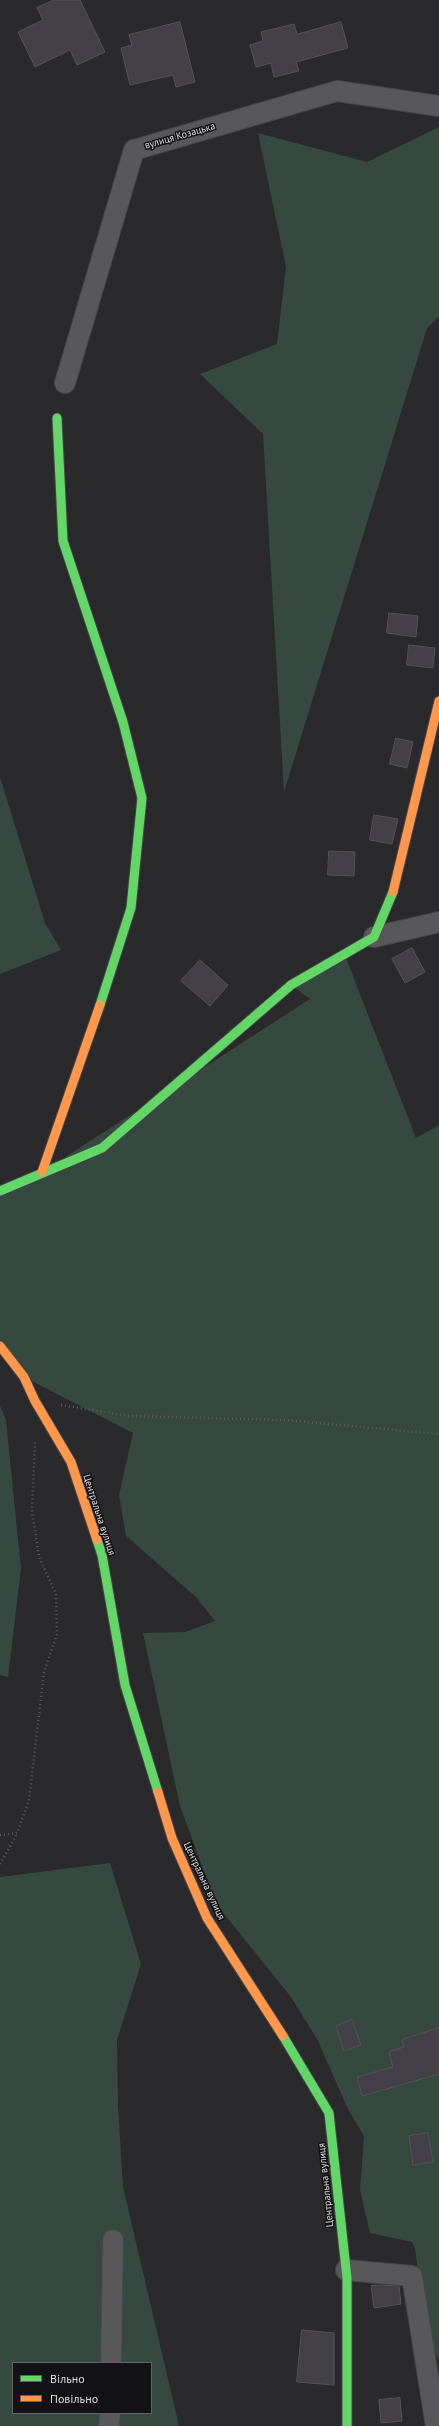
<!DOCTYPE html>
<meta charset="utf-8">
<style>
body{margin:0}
#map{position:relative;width:439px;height:2426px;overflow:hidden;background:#2a292b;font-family:"PT Sans",sans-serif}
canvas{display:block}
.legend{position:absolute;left:12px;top:2362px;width:140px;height:52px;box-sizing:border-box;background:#121113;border:1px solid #646265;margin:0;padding:5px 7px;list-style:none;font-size:12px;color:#dedcdf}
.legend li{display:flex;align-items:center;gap:8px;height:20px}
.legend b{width:20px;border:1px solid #646265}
</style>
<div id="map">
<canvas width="439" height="2426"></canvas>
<ul class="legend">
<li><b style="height:5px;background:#63d668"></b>Вільно</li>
<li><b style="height:5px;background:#ff974d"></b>Повільно</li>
</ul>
</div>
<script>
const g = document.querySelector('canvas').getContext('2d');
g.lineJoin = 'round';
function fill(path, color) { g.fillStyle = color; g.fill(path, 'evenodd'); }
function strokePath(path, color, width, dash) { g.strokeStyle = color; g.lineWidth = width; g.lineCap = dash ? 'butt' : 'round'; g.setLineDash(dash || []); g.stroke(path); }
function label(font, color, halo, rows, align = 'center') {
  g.font = font + ' "PT Sans",sans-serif'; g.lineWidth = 3; g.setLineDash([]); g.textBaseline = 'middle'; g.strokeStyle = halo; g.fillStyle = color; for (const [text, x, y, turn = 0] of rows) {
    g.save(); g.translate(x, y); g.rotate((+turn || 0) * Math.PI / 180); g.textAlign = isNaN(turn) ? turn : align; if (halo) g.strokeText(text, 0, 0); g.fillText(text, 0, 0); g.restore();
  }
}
fill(new Path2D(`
 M439 127V317L427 328 284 792 263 434 200 374 277 344 286 267 258 133 367 162Z
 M0 777 45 923 61 950 0 974Z
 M344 953 416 1138 439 1125V2360L426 2336 415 2248 412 2242 370 2233 360 2190 364 2136 348 2109 317 2039 291 1997 216 1904 180 1806 143 1633 185 1632 215 1621 196 1597 126 1536 119 1495 133 1433 24 1377 0 1345V1191L42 1172 310 999 291 985Z
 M0 1406 6 1420 21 1569 8 1677 0 1675Z
 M110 1863 141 1964 117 2040 118 2106 123 2187 179 2426H0V1877ZM13 2363H151V2413H13Z`), '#364940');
const building = new Path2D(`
 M54 0H80L105 52 77 65 70 50 35 67 18 32 43 20 37 8Z
 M180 22 195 82 176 87 173 75 130 85 121 48 132 45 129 35Z
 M341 22 348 48 296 62 299 71 274 77 271 63 256 67 250 45 263 41 261 32 294 24 297 34Z
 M389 613 418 616 416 637 387 633Z
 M409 645 435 648 433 668 407 665Z
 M396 738 413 742 407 768 390 764Z
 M374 815 398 819 392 844 370 840Z
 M329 851 355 852 354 876 328 875Z
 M412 948 425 972 405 983 392 959Z
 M200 960 228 985 210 1006 181 981Z
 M352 2020 361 2045 344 2051 336 2026Z
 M439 2028V2074L362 2096 357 2077 393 2067 389 2052 404 2047 402 2040Z
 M428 2133 433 2162 413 2165 409 2136Z
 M382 2285 399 2286 401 2304 374 2308 371 2286Z
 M302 2330 334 2333V2385L297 2382Z
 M400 2398 402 2421 381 2423 379 2400Z`);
fill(building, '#444047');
strokePath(building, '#545355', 1);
const street = new Path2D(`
 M65 383 134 150 337 91 439 106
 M374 937 439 922
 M346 2270 412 2276 436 2426
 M111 2363 113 2240
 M109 2426 110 2413`);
const fast = new Path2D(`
 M57 418 63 541 123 722 142 798 131 908 100 1005
 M0 1191 102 1148 291 985 374 937 393 892
 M97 1540 102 1555 125 1685 158 1792
 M283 2036 329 2113 347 2278V2426`);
const slow = new Path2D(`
 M393 892 439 701
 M42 1172 100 1005
 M0 1346 24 1377 35 1401 71 1462 97 1540
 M158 1792 172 1838 207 1918 283 2036`);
strokePath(street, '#474648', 22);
strokePath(fast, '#474648', 11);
strokePath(slow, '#474648', 11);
strokePath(new Path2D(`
 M61 1405 130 1416 285 1420 439 1434
 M0 1835 17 1833 29 1800 44 1672 57 1634 56 1594 39 1557 32 1511 35 1442
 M0 1864 17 1834`), '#5d5c5e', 2.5, [1, 3]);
strokePath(street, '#585759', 20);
strokePath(fast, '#63d668', 9);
strokePath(slow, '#ff974d', 9);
label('10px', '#dedcdf', '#121113', [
 ["вулиця Козацька",180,136,-16],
 ["Центральна вулиця",99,1515,72],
 ["Центральна вулиця",204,1881,65],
 ["Центральна вулиця",326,2185,-96]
]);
</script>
